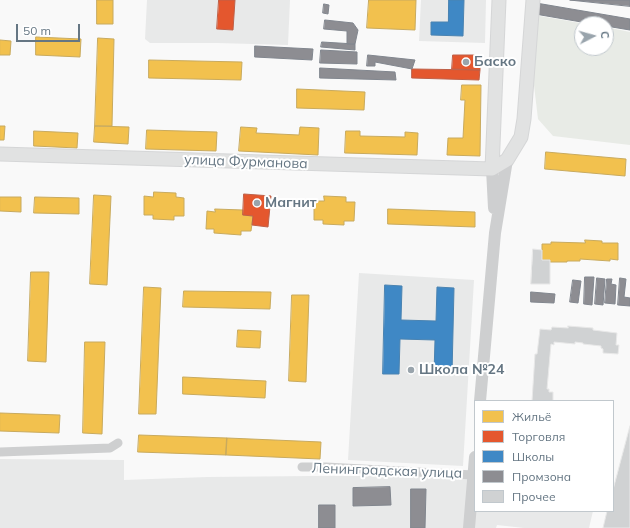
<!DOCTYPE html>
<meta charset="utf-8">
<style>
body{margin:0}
#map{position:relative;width:630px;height:528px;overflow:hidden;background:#f9f9f9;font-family:Mulish,sans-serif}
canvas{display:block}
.legend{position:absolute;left:474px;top:400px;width:140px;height:112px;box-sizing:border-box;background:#fff;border:1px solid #c1c8cd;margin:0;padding:5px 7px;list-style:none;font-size:12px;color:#657683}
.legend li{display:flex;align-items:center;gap:8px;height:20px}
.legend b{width:20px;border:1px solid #c1c8cd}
.north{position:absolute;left:574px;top:16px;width:40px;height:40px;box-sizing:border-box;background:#fff;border:1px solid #c1c8cd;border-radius:50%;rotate:84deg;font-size:11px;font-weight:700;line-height:16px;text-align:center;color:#657683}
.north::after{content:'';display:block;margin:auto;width:14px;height:18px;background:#99a4ac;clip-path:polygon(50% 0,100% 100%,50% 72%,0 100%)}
.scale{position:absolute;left:16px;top:24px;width:64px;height:18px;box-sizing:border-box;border:2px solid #657683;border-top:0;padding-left:5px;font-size:12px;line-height:14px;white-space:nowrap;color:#657683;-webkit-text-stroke:3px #fff;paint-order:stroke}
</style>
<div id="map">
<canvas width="630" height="528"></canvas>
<ul class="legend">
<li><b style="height:11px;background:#f2c14e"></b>Жильё</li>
<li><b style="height:11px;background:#e4572e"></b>Торговля</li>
<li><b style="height:11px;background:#3f88c5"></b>Школы</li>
<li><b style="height:11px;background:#8d8d92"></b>Промзона</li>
<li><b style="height:11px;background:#d0d2d3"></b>Прочее</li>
</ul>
<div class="north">С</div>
<div class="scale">50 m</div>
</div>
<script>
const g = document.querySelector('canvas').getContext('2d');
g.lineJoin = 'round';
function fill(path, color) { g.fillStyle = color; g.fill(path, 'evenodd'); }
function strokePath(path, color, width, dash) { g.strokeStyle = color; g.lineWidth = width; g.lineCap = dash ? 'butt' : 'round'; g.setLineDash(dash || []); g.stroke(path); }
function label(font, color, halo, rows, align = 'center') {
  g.font = font + ' Mulish,sans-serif'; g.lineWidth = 4; g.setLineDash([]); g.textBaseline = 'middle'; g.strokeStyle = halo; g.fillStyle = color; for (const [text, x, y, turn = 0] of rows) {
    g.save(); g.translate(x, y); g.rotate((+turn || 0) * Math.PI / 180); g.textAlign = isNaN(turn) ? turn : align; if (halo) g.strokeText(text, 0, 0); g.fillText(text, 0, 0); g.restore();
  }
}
fill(new Path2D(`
 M147 0H219L217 29 233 30 235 0H290L288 45 217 43H150L145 39Z
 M421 0H486L485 43 419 41Z
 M359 273 474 280 463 466 348 460Z
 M0 459 124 460V480L207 477 311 476H436L475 478V511H593L589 528H524L497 525 496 528H0Z`), '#e8e9e9');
fill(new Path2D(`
 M534 15 586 24H582V48H606V27L630 32V145L553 136 538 119 533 77Z`), '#e8ebe6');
const homes = new Path2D(`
 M97 0H113V24H97Z
 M369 0H416L415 30 367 28Z
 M36 37 81 39 80 57 36 55Z
 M98 38 114 39 112 126H95Z
 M0 40 11 41 10 55H0Z
 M149 60 242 62 241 80 149 78Z
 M462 85H481L480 156 447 155 448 138H463L465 100H461Z
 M297 89 365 92 364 110 297 108Z
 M0 126H5L4 140H0Z
 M95 126 129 127 128 144 94 142Z
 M241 127 257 128 256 133 299 135 300 127 319 128 318 155 239 151Z
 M147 130 217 132 216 151 146 149Z
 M34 131 78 133 77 148 34 146Z
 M346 131H360V136L405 137V132L418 133 417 155 345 153Z
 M546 152 626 159 625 176 545 169Z
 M154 192 176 193V197L184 198V216H174V220L153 219V215H144V196L153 197Z
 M94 195 111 196 107 285 90 284Z
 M324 196 346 197V202H355L354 221H344V225L323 224V220H314V201H324Z
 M0 197H21V212L0 211Z
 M35 197 79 198V214L34 213Z
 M215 209 243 210V215L253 216 251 231H241V235L214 233V229H206L207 211 215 212Z
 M388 209 475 212V227L388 224Z
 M585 240 602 241V243H618V260L610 259V261L580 259V261H567V262H550V260H542V244H551V242L585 243Z
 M31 272H49L46 362 28 361Z
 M144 287 161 288 156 414H139Z
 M184 291 271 292 270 309 183 307Z
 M292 295H309L306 382 289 381Z
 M238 330 261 331 260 348 237 347Z
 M85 342H105L102 434 83 433Z
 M183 377 266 381 265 398 183 394Z
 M0 413 60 415 59 433 0 431Z
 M139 435 227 438 226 455 138 452Z
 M227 438 321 442 320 459 226 455Z`);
fill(homes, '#f2c14e');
strokePath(homes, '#c8aa5e', 1);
const shops = new Path2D(`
 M219 0H235L233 30 217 29Z
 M453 55H480V70L452 69Z
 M412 69 480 70 479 80 412 78Z
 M244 194 271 196 268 227 252 225 253 216 243 215Z`);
fill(shops, '#e4572e');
strokePath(shops, '#be6048', 1);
const schools = new Path2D(`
 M449 0H464L463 36 431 35V22H448Z
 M385 285 402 286 401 320 436 321 437 287 454 288 452 374H434L435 340 400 339 399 374H383Z`);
fill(schools, '#3f88c5');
strokePath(schools, '#4a83b1', 1);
const industry = new Path2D(`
 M570 0H630V6Z
 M536 3 630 19V30L606 26V24H593L535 14Z
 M324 4 329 5 328 14 323 13Z
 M325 20 353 23 358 30 355 44H347V31L324 29Z
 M322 42 355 44V50L321 47Z
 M255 46 313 49 312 60 255 57Z
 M321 50 357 52V64L320 63Z
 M368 55 415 60 412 69 375 62V66H367Z
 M320 68 395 72 396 80 320 78Z
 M585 277H594L592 305 584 304Z
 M597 278 605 279 603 305 595 304Z
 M620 278 626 279 624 297 630 298V306L618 305Z
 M607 279H612L611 284 616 285 615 304 605 303Z
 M573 280 581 281 578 303 570 302Z
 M531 292 555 294 554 303 531 302Z
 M390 487 391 505 353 506V488Z
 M411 489H426L425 528H411Z
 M319 505H335V528H319Z`);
fill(industry, '#8d8d92');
strokePath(industry, '#81868e', 1);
const building = new Path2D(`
 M533 249 542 250V260H550V284H531Z
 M568 326 593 328V330L617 333 616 345H619L618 354 603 353V349L601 348V346L583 344V343L575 342V344L554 342V345L551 344 547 389H549V392H553V401H532L535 354H537L540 329 551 330 552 327 568 328Z
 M630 426V528H603L607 511H613V490Z`);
fill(building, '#d0d2d3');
strokePath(building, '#e8e8e8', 1);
const secondary = new Path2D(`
 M0 154 492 169
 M492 169 507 160 521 137 524 119 533 0
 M492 169 499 0`);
strokePath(secondary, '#d5d6d7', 15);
strokePath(new Path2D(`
 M0 452 110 448 118 443
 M302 467H326L473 475`), '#cecfd0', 9);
strokePath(new Path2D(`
 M492 169 494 208
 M480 401 495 233 507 160
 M469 528 475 457`), '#cecfd0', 12);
strokePath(secondary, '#e1e2e2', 13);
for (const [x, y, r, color] of [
 [466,62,4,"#99a4ac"],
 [257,203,4,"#99a4ac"],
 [411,370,4,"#99a4ac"]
]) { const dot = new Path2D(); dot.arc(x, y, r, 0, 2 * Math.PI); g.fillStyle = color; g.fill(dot); strokePath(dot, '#fff', 1.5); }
label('bold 14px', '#657683', '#fff', [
 ["Баско",474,62],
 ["Магнит",265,203],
 ["Школа №24",419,370]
], 'left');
label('14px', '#657683', '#fff', [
 ["улица Фурманова",246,162,2],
 ["Ленинградская улица",387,471,2]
]);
</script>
